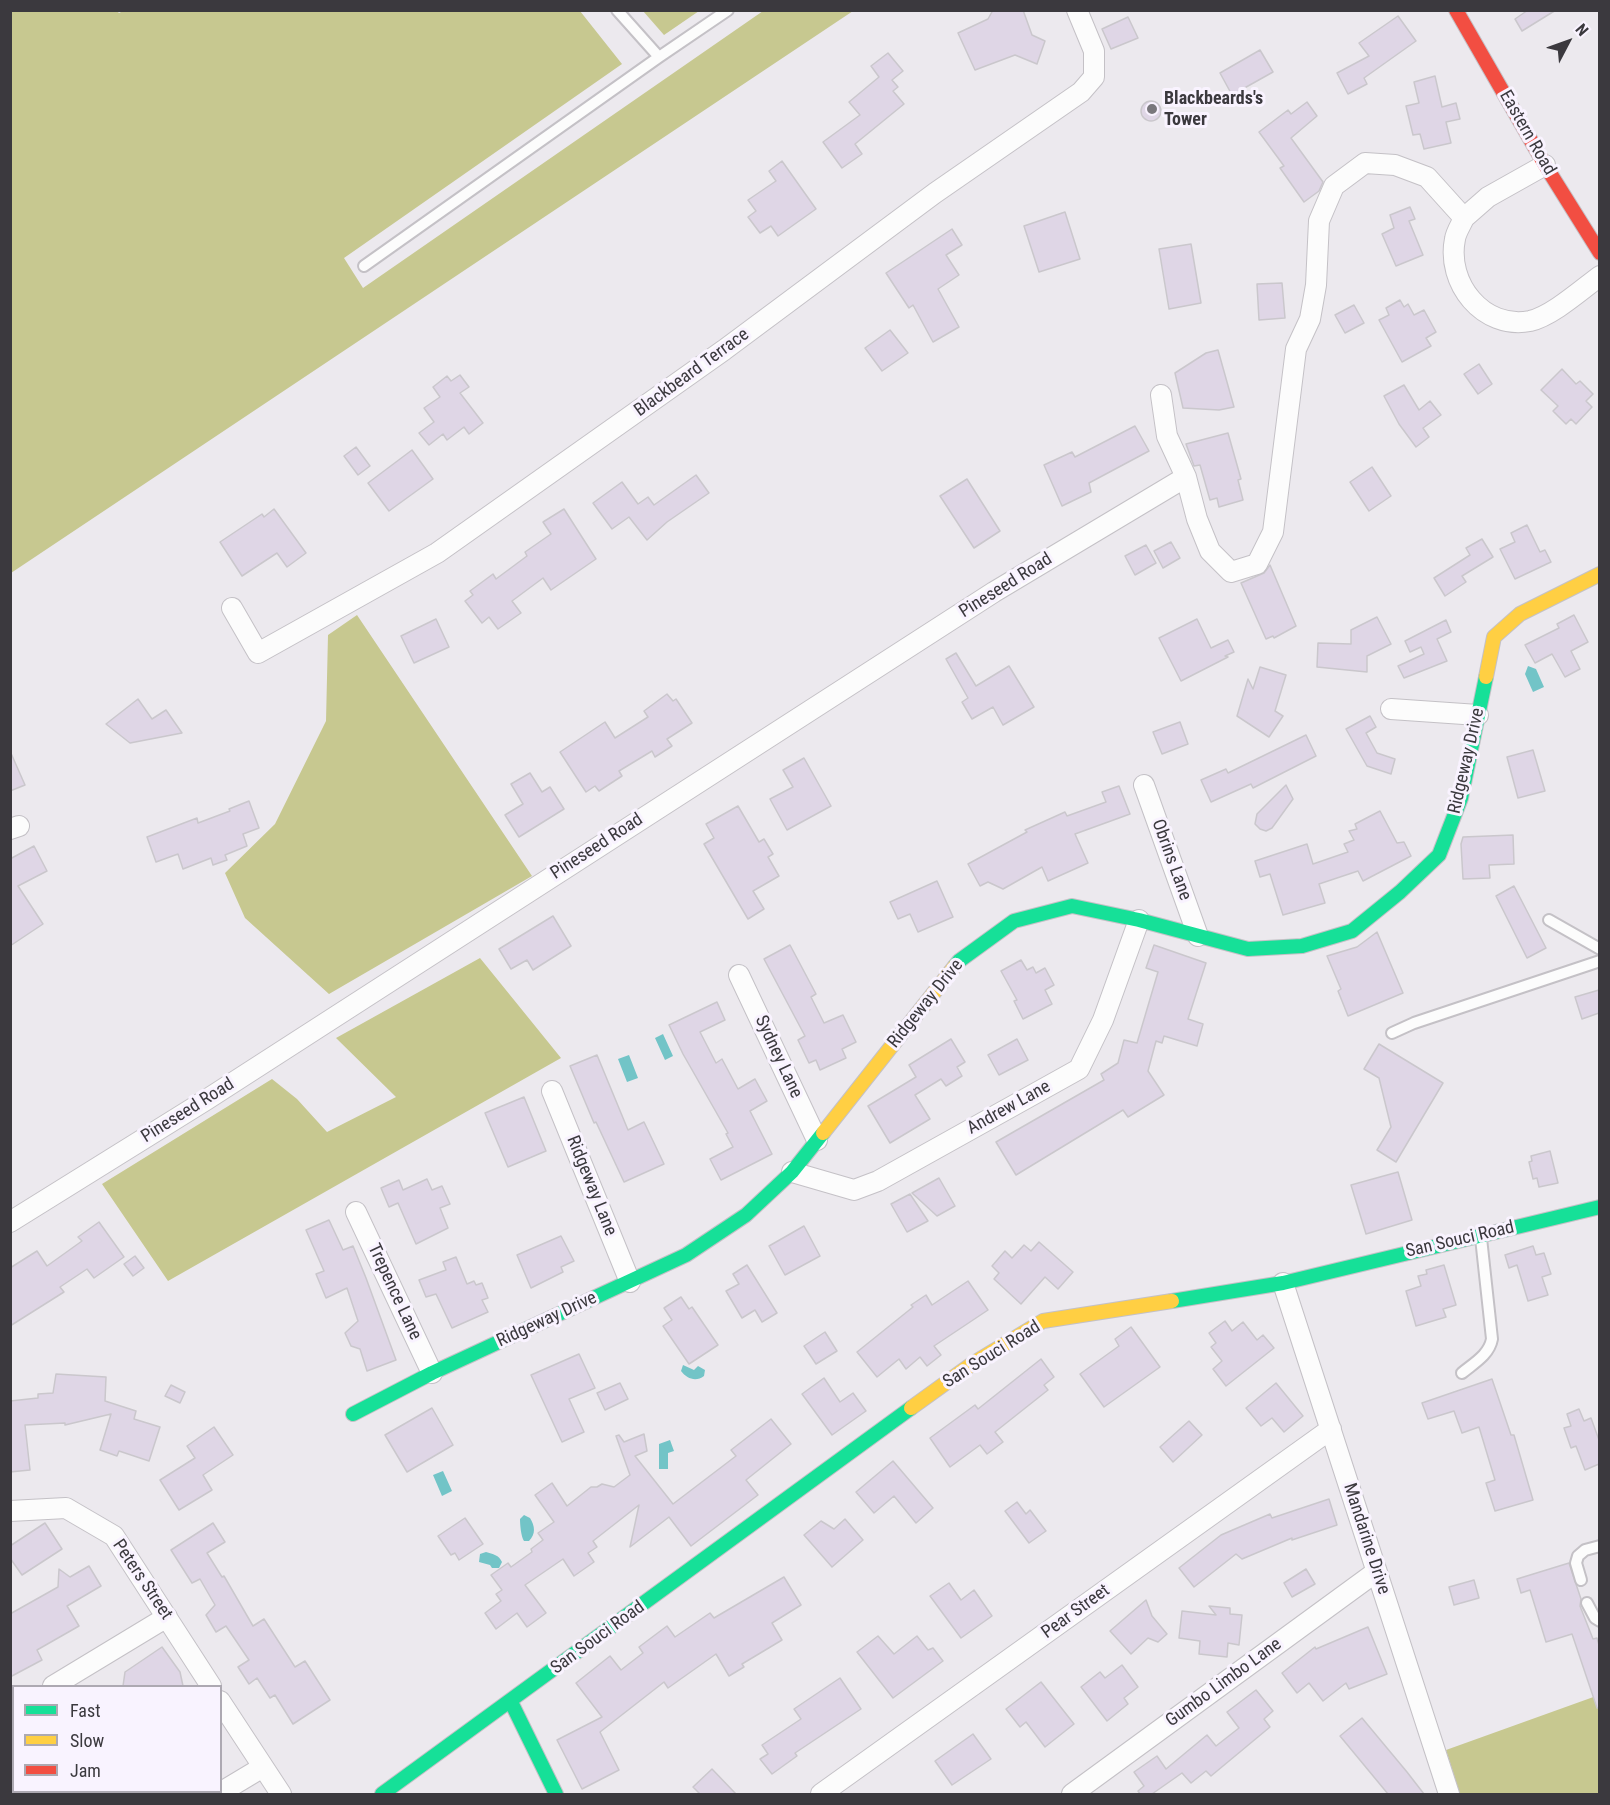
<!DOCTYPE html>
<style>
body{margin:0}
#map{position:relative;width:1610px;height:1805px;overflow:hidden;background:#ece9ee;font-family:"Roboto Condensed",sans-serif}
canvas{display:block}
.frame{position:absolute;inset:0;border:12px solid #3b393e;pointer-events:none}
.legend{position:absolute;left:12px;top:1685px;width:210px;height:108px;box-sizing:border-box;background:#f9f3ff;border:2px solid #ada9b2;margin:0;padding:8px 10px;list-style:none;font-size:18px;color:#3b393e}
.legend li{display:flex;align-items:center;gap:12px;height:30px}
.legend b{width:30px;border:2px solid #ada9b2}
.north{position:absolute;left:1538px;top:12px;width:60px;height:60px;-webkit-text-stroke:4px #f9f3ff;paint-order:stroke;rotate:49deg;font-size:16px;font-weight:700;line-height:24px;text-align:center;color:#3b393e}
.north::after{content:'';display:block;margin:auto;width:21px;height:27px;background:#3b393e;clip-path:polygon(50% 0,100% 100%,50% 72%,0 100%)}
</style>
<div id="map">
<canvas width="1610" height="1805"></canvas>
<div class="frame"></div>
<ul class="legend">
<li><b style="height:8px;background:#16e098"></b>Fast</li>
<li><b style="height:8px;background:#ffcf43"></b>Slow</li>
<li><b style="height:8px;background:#f24e42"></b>Jam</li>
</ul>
<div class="north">N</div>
</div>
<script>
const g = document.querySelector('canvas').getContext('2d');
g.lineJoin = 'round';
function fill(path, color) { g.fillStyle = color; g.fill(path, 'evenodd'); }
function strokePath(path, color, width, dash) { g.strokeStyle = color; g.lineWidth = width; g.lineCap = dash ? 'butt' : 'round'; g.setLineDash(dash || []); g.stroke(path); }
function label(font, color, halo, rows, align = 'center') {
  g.font = font + ' "Roboto Condensed",sans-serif'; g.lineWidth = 6; g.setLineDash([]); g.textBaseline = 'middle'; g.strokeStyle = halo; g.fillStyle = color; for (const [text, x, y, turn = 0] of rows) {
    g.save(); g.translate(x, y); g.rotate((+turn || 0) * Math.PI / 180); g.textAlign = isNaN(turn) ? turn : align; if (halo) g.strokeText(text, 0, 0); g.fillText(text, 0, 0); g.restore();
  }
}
fill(new Path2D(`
 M117 11 119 13 125 10 580 11 622 64 344 258 363 288 763 11H853L11 573V11Z
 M643 11H699L664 35Z
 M357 615 532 876 329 994 245 918 225 873 275 824 326 721 328 635Z
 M480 958 561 1058 168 1281 102 1184 272 1079 297 1099 327 1132 396 1097 336 1038Z
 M1599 1695V1794H1460L1446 1750Z`), '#c7c890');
fill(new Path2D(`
 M1528 666 1536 669 1544 687 1533 692 1525 674Z
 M663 1034 673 1056 665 1060 655 1038Z
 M629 1055 638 1078 627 1082 618 1059Z
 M683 1365 694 1370 698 1366 705 1370 704 1376C696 1382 687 1379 681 1371Z
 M670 1440 674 1451 668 1453V1469H659V1444Z
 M443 1471 452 1491 442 1496 433 1475Z
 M524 1515 530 1518C535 1526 536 1534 529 1541H524C521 1537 520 1524 520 1519Z
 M486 1552C493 1554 499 1555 502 1562L499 1568H492L490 1565 479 1562 480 1554Z`), '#72c4c7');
const building = new Path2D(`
 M993 10H1023L1032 35 1045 41 1037 64 1015 55 975 70 958 33 988 19Z
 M1528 10H1556L1522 31 1515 19Z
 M1398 16 1416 41 1364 78 1367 84 1348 94 1337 73 1369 56 1359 43Z
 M1128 17 1138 38 1111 49 1102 29Z
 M1260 50 1273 72 1232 95 1220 73Z
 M888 53 903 71 892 80 898 87 893 91 904 104 855 144 862 154 842 168 823 142 860 115 849 102 879 77 871 66Z
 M1435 76 1442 107 1456 103 1460 119 1446 122 1451 143 1424 149 1420 134 1413 135 1406 106 1419 103 1414 82Z
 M1141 111a10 10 0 1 1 20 0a10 10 0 1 1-20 0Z
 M1307 102 1317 116 1291 138 1323 182 1319 191 1304 202 1280 168 1284 166 1259 132 1288 110 1291 114Z
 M782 161 816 209 778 236 771 226 760 233 748 217 756 211 748 200 776 181 769 171Z
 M1410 207 1415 219 1409 221 1423 255 1396 266 1382 234 1394 228 1390 215Z
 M1065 212 1080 259 1039 272 1024 226Z
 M952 229 962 245 946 255 959 275 938 289 959 327 933 342 913 305 909 308 886 273Z
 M1191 244 1201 303 1169 309 1159 249Z
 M1282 283 1285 318 1259 320 1257 284Z
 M1400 300 1404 307 1408 304 1414 315 1424 310 1436 332 1426 338 1431 346 1402 362 1379 320 1389 315 1386 308Z
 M1354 305 1364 323 1345 333 1335 315Z
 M890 330 908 353 882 371 865 348Z
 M1218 350 1234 407 1219 410 1183 408 1175 373 1206 353Z
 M1479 364 1492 384 1478 394 1464 374Z
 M1562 369 1576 384 1580 381 1593 394 1586 401 1592 407 1576 424 1571 419 1566 424 1553 411 1558 406 1541 390Z
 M460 375 469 387 460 393 483 423 469 434 464 427 447 440 443 434 429 445 419 433 434 422 424 408 440 397 433 387 447 376 451 381Z
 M1404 385 1419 410 1430 401 1441 415 1423 428 1429 437 1416 447 1399 424 1384 396Z
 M1135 426 1149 451 1089 483 1091 492 1062 506 1044 465 1072 452 1075 457Z
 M1228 433 1241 479 1238 480 1243 500 1219 507 1217 498 1210 500 1200 465 1194 466 1186 444Z
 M356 447 370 466 358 475 344 456Z
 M412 450 433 479 389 511 368 483Z
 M1372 467 1391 496 1369 511 1350 482Z
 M696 475 709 493 667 522 647 540 629 517 612 529 593 503 622 482 638 504 648 497 654 505Z
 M967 479 1000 531 974 548 940 496Z
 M274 509 306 553 287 567 277 553 242 576 220 542 262 514 264 517Z
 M564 509 596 559 551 590 543 578 512 601 521 613 498 629 489 617 482 623 465 601 473 595 470 591 493 574 496 579 527 556 525 552 551 534 543 522Z
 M1527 525 1540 552 1545 550 1551 562 1515 579 1500 549 1515 542 1511 533Z
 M1482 539 1493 557 1462 576 1466 582 1445 596 1434 578 1470 555 1466 548Z
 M1171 542 1180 558 1163 568 1154 551Z
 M1146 545 1156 563 1135 575 1125 556Z
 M1270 565 1296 626 1274 638 1273 636 1266 639 1241 583 1264 573Z
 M1574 615 1588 642 1571 651 1580 669 1565 677 1552 654 1535 663 1525 645 1559 628 1557 624Z
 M1377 617 1391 644 1367 656V672L1317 667 1318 643 1351 644V630Z
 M436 619 449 647 414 663 401 636Z
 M1197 619 1211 648 1228 640 1234 652 1225 656 1228 657 1181 681 1159 638Z
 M1446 620 1451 632 1437 639 1447 661 1404 678 1398 666 1424 654 1421 647 1410 652 1405 641Z
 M956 653 976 686 1009 666 1034 707 1003 725 993 707 972 719 962 702 968 698 946 659Z
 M1260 667 1286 675 1275 711 1283 716 1269 737 1237 716 1248 679 1253 689Z
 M667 694 673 701 676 699 692 723 667 739 672 746 655 757 652 751 619 771 622 776 599 791 595 786 586 792 560 752 605 722 615 738 648 717 644 711Z
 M138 699 152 719 166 710 182 733 130 743 106 724Z
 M1370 716 1376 727 1366 733 1377 753 1395 759 1391 774 1367 766 1346 729Z
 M1180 722 1188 744 1162 754 1153 732Z
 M1306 735 1316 756 1253 788 1251 784 1211 802 1201 780 1226 769 1228 773Z
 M1533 750 1545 791 1518 798 1507 757Z
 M10 751 25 785 10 791Z
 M804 758 831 806 787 830 770 799 793 787 783 770Z
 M530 773 542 792 550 787 564 809 519 837 505 815 523 804 511 784Z
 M1286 785 1293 799 1272 828 1266 831 1260 829 1255 824 1257 814Z
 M1119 786 1130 814 1075 834 1088 863 1048 881 1042 867 1003 889 988 882 980 886 968 864 1027 832 1025 830 1065 812 1067 816 1106 802 1102 792Z
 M249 801 259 828 243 834 247 846 225 855 227 860 213 865 211 858 183 869 178 854 156 862 147 837 197 818 198 823 230 811 229 809Z
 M738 806 759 842 764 839 773 854 768 857 779 876 753 891 764 909 748 919 704 844 714 838 706 824Z
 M1380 811 1397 843 1404 842 1411 856 1363 881 1358 871 1319 884 1325 903 1283 915 1270 874 1260 877 1255 861 1307 844 1313 864 1348 852 1344 844 1354 840 1349 831 1357 829 1355 824Z
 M1513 835 1514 864 1489 865 1490 878 1463 879 1461 844 1463 837Z
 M34 846 47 871 18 886 43 924 10 946V859Z
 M937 881 953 917 918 932 910 914 898 919 890 902Z
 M1514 886 1546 948 1527 958 1496 896Z
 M553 916 571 946 533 970 527 960 511 969 499 949Z
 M1377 932 1403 993 1348 1016 1338 991 1341 989 1327 956 1357 947Z
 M790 945 816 994 811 997 824 1023 843 1015 856 1042 842 1049 846 1058 820 1070 816 1060 809 1063 798 1040 805 1036 764 959Z
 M1154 945 1206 963 1188 1019 1203 1024 1197 1046 1164 1036 1162 1043 1156 1041 1148 1071 1164 1095 1128 1117 1123 1110 1016 1175 996 1142 1104 1080 1101 1074 1118 1063 1124 1040 1137 1043 1158 972 1146 968Z
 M1021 960 1027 970 1033 967 1036 973 1045 968 1054 985 1045 990 1052 1004 1023 1019 1014 1001 1017 1000 1001 971Z
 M1599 990V1013L1582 1019 1575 997Z
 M717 1002 725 1020 700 1032 716 1063 722 1059 738 1089 755 1079 767 1101 750 1111 772 1154 721 1180 710 1159 733 1147 726 1134 728 1133 683 1054 669 1025Z
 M951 1039 965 1062 957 1067 962 1076 946 1086 941 1079 915 1095 930 1119 890 1143 868 1106 916 1077 909 1065Z
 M1017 1039 1028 1060 999 1075 988 1055Z
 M1379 1044 1443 1083 1396 1162 1377 1150 1391 1127 1379 1078 1364 1069Z
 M597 1055 628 1130 644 1122 664 1164 624 1182 596 1122 594 1123 570 1066Z
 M524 1097 546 1151 508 1167 485 1113Z
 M1550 1151 1558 1183 1539 1187 1537 1178 1533 1179 1529 1162 1532 1161 1531 1156Z
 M1398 1172 1412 1220 1366 1234 1351 1185Z
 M939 1178 955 1206 937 1216 912 1193Z
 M427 1179 432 1190 442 1186 450 1204 440 1208 448 1228 416 1244 398 1203 389 1207 381 1188 399 1180 403 1190Z
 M910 1194 928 1221 907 1232 891 1204Z
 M329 1220 343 1250 353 1246 366 1278 396 1360 367 1371 360 1349 351 1346 345 1333 358 1321 347 1288 326 1298 316 1274 324 1271 306 1230Z
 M99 1222 124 1257 94 1278 87 1269 60 1287 64 1292 10 1326V1268L37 1251 47 1266 82 1241 78 1237Z
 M804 1226 820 1256 785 1275 769 1246Z
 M561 1236 574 1261 561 1267 563 1272 531 1288 517 1255Z
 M1039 1242 1073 1272 1058 1289 1045 1277 1021 1304 994 1279 999 1273 992 1266 1005 1251 1012 1258 1024 1245 1031 1251Z
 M1533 1246 1536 1255 1544 1253 1551 1274 1542 1277 1548 1295 1528 1301 1517 1265 1509 1268 1505 1255Z
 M135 1256 144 1268 133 1276 124 1264Z
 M456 1257 467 1284 474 1281 476 1285 482 1283 488 1298 482 1300 488 1312 452 1328 436 1294 426 1297 419 1280 446 1270 443 1262Z
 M747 1265 777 1313 762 1322 755 1310 742 1318 726 1291 739 1284 733 1274Z
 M1444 1265 1456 1305 1443 1309 1446 1317 1416 1326 1406 1291 1421 1286 1418 1276 1427 1274 1426 1270Z
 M968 1281 988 1310 934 1346 941 1355 927 1366 920 1357 906 1369 899 1359 877 1377 857 1352 913 1307 911 1305 926 1295 932 1305Z
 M681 1297 689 1309 692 1307 718 1345 689 1364 663 1326 672 1320 664 1308Z
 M1225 1321 1232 1331 1243 1322 1257 1340 1263 1335 1274 1348 1226 1386 1213 1369 1222 1361 1211 1347 1216 1343 1209 1333Z
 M1131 1327 1160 1367 1104 1407 1080 1374 1119 1346 1115 1339Z
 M825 1332 837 1351 816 1364 804 1346Z
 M579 1354 595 1388 569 1399 584 1432 562 1442 531 1375Z
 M1041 1359 1054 1377 1044 1385 1048 1390 995 1432 1003 1442 987 1454 980 1445 950 1467 930 1438 975 1405 978 1409Z
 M56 1374 106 1377 105 1401 136 1411 134 1419 160 1427 149 1461 119 1451 117 1456 100 1450 111 1414 65 1425V1423L25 1425 30 1470 10 1472V1401L38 1398V1394L53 1393Z
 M824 1378 840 1402 853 1393 866 1411 832 1435 802 1394Z
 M1492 1379 1511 1435H1514L1533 1500 1495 1511 1486 1483 1495 1480 1479 1427 1462 1433 1454 1411 1428 1419 1422 1403Z
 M620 1383 628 1399 605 1410 597 1393Z
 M1276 1383 1303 1416 1284 1432 1272 1418 1261 1426 1246 1408Z
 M171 1385 185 1392 180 1403 165 1396Z
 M432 1408 453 1445 407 1472 385 1435Z
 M1579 1409 1584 1421 1591 1418 1599 1440V1464L1585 1470 1576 1446 1571 1448 1564 1428 1571 1426 1567 1414Z
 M771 1419 791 1444 746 1480 758 1495 691 1546 669 1517 630 1547 639 1505 593 1541 597 1547 588 1553 594 1562 574 1576 563 1559 525 1585 546 1613 527 1627 517 1613 496 1629 485 1613 501 1601 496 1594 502 1590 491 1575 508 1563 511 1567 532 1552 531 1549 543 1540 538 1533 554 1522 535 1495 552 1483 567 1506 591 1487H597L602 1484 614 1487 630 1475 616 1436 619 1435 624 1442 644 1434 647 1451 635 1456 673 1504 736 1456 731 1450Z
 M1189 1421 1202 1435 1173 1462 1160 1447Z
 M214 1427 233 1455 203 1475 212 1490 179 1510 160 1480 195 1458 187 1446Z
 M893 1461 933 1508 916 1523 894 1496 874 1513 856 1492Z
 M1329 1499 1337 1525 1292 1540V1538L1242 1559 1236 1554 1194 1587 1179 1568 1221 1535 1270 1514 1272 1518Z
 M1017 1502 1026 1514 1030 1510 1046 1531 1029 1543 1005 1511Z
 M465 1518 483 1544 459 1560 455 1553 451 1555 438 1536Z
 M845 1519 863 1540 832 1567 804 1535 821 1521 834 1529Z
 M45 1523 62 1549 22 1575 10 1558V1546Z
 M213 1523 225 1542 207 1553 222 1577 224 1576 253 1626 264 1619 295 1667 305 1661 330 1700 293 1724 275 1695 270 1698 257 1678 249 1684 238 1667 249 1660 226 1626 216 1632 206 1615 215 1605 200 1579 192 1583 171 1550Z
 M1569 1563 1581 1599 1580 1606 1593 1639 1597 1638 1599 1645V1708H1597L1572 1634 1546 1642 1530 1590 1521 1593 1517 1579Z
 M89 1566 101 1586 67 1606 79 1626 37 1650 42 1660 10 1677V1614L58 1587 59 1569 70 1577Z
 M1306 1569 1315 1584 1292 1597 1284 1583Z
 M784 1577 801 1605 772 1623 782 1640 742 1664 744 1667 729 1676 716 1654 668 1688 664 1682 600 1732 619 1770 582 1789 557 1740 602 1717 576 1683 610 1656 621 1670 643 1653 639 1647 667 1626 675 1637 710 1613 714 1618Z
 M1474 1580 1479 1598 1454 1605 1449 1587Z
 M949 1583 961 1600 974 1590 992 1616 961 1638 930 1596Z
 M1146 1600 1152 1616 1167 1634 1158 1642 1148 1638 1131 1654 1110 1631Z
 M1209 1606 1230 1608V1614L1242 1615 1239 1645 1228 1643 1227 1657 1199 1654 1200 1641 1179 1638 1182 1611 1216 1615Z
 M1368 1627 1387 1674 1349 1689 1346 1683 1323 1701 1309 1683 1297 1693 1282 1673 1315 1647 1316 1649Z
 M878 1636 894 1654 917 1636 928 1650 933 1648 943 1661 893 1698 857 1652Z
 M162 1647 180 1672 183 1686H123L125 1672Z
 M1122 1665 1138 1687 1124 1698 1128 1704 1107 1721 1081 1687 1100 1672 1105 1678Z
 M840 1678 861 1709 795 1753 797 1756 772 1774 760 1759 768 1754 762 1745 801 1719 794 1709Z
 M1041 1682 1074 1724 1045 1747 1026 1722 1020 1727 1006 1709Z
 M1256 1690 1273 1711 1264 1719 1270 1727 1211 1776 1206 1771 1191 1783 1182 1773 1152 1794H1140L1138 1791 1144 1786 1134 1772 1157 1756 1166 1769 1207 1735 1216 1746 1239 1728 1227 1712Z
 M1362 1718 1407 1772 1424 1794H1388L1340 1736Z
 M973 1734 991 1759 952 1785 935 1761Z
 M712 1769 736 1794H700L693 1787Z`);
fill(building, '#dfd6e6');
strokePath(building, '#cac7cc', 1.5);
const lane = new Path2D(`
 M617 10 659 57
 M364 266 659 57 728 10
 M1549 920 1600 949
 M1392 1033 1414 1023 1600 961
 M1462 1373C1474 1363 1489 1355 1492 1339L1481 1238
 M1581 1580 1576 1563 1578 1556 1585 1550 1600 1546
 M1587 1603 1595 1618 1600 1621`);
const street = new Path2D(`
 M1464 218C1461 225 1456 232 1455 239 1446 283 1483 330 1530 321 1552 316 1581 290 1600 276
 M1161 395 1167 436 1186 477 1197 519 1210 551 1231 572 1257 564 1273 532 1296 349 1310 319 1316 285 1319 221 1334 186 1365 163 1395 165 1427 177 1464 218 1488 197 1545 165
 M232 608 258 653 437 553 724 350 935 193 1081 92 1094 77V51L1077 10
 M1391 709 1478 715
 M1144 785 1198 936
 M10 829 19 826
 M739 975 817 1140
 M552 1091 630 1282
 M792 1172 854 1190 878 1181 1079 1069 1103 1020 1139 920
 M356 1212 432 1373
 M10 1222 206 1100 994 592 1186 477
 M1283 1283 1449 1794
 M10 1511 66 1508 114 1536 211 1686
 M53 1686 167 1617
 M220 1701 281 1794
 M10 1712 14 1710
 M218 1794 263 1767
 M821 1794 1331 1429
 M1072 1794 1376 1572`);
const fast = new Path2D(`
 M955 966 959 961 1014 921 1072 906 1139 920 1248 949 1302 946 1352 931 1400 892 1439 855 1461 798 1486 677
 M1172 1301 1283 1283 1600 1207
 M353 1414 432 1373 686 1255 746 1215 792 1172 823 1133
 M511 1702 556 1794
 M382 1794 911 1408`);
const slow = new Path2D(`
 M1486 677 1494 637 1520 614 1600 574
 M823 1133 955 966
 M911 1408 972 1364 1043 1321 1172 1301`);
const jam = new Path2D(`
 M1456 10 1545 165 1600 253`);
strokePath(lane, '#c4c1c6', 14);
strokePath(street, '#c4c1c6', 22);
strokePath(fast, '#c4c1c6', 16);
strokePath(slow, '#c4c1c6', 16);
strokePath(jam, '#c4c1c6', 16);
strokePath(lane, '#fcfcfc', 10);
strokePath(street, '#fcfcfc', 20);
strokePath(fast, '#16e098', 14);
strokePath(slow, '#ffcf43', 14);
strokePath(jam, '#f24e42', 14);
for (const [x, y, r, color] of [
 [1152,109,6,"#79777c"]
]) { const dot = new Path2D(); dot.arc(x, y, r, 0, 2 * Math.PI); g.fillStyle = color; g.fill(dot); strokePath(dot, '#f9f3ff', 2); }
label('bold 18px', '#3b393e', '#f9f3ff', [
 ["Blackbeards's",1164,99],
 ["Tower",1164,120]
], 'left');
label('18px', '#3b393e', '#f9f3ff', [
 ["Eastern Road",1527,133,60],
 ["Blackbeard Terrace",692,373,-36],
 ["Pineseed Road",1006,586,-32],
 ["Ridgeway Drive",1467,761,-77],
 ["Pineseed Road",597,847,-33],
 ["Obrins Lane",1171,860,70],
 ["Ridgeway Drive",926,1004,-51],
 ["Sydney Lane",778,1057,65],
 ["Andrew Lane",1009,1108,-29],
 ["Pineseed Road",188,1111,-32],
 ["Ridgeway Lane",591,1186,68],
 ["San Souci Road",1460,1240,-13],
 ["Trepence Lane",394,1292,65],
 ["Ridgeway Drive",547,1320,-25],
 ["San Souci Road",992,1355,-32],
 ["Mandarine Drive",1366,1539,72],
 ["Peters Street",142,1580,56],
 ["Pear Street",1076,1612,-36],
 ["San Souci Road",598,1638,-36],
 ["Gumbo Limbo Lane",1224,1683,-36]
]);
</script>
